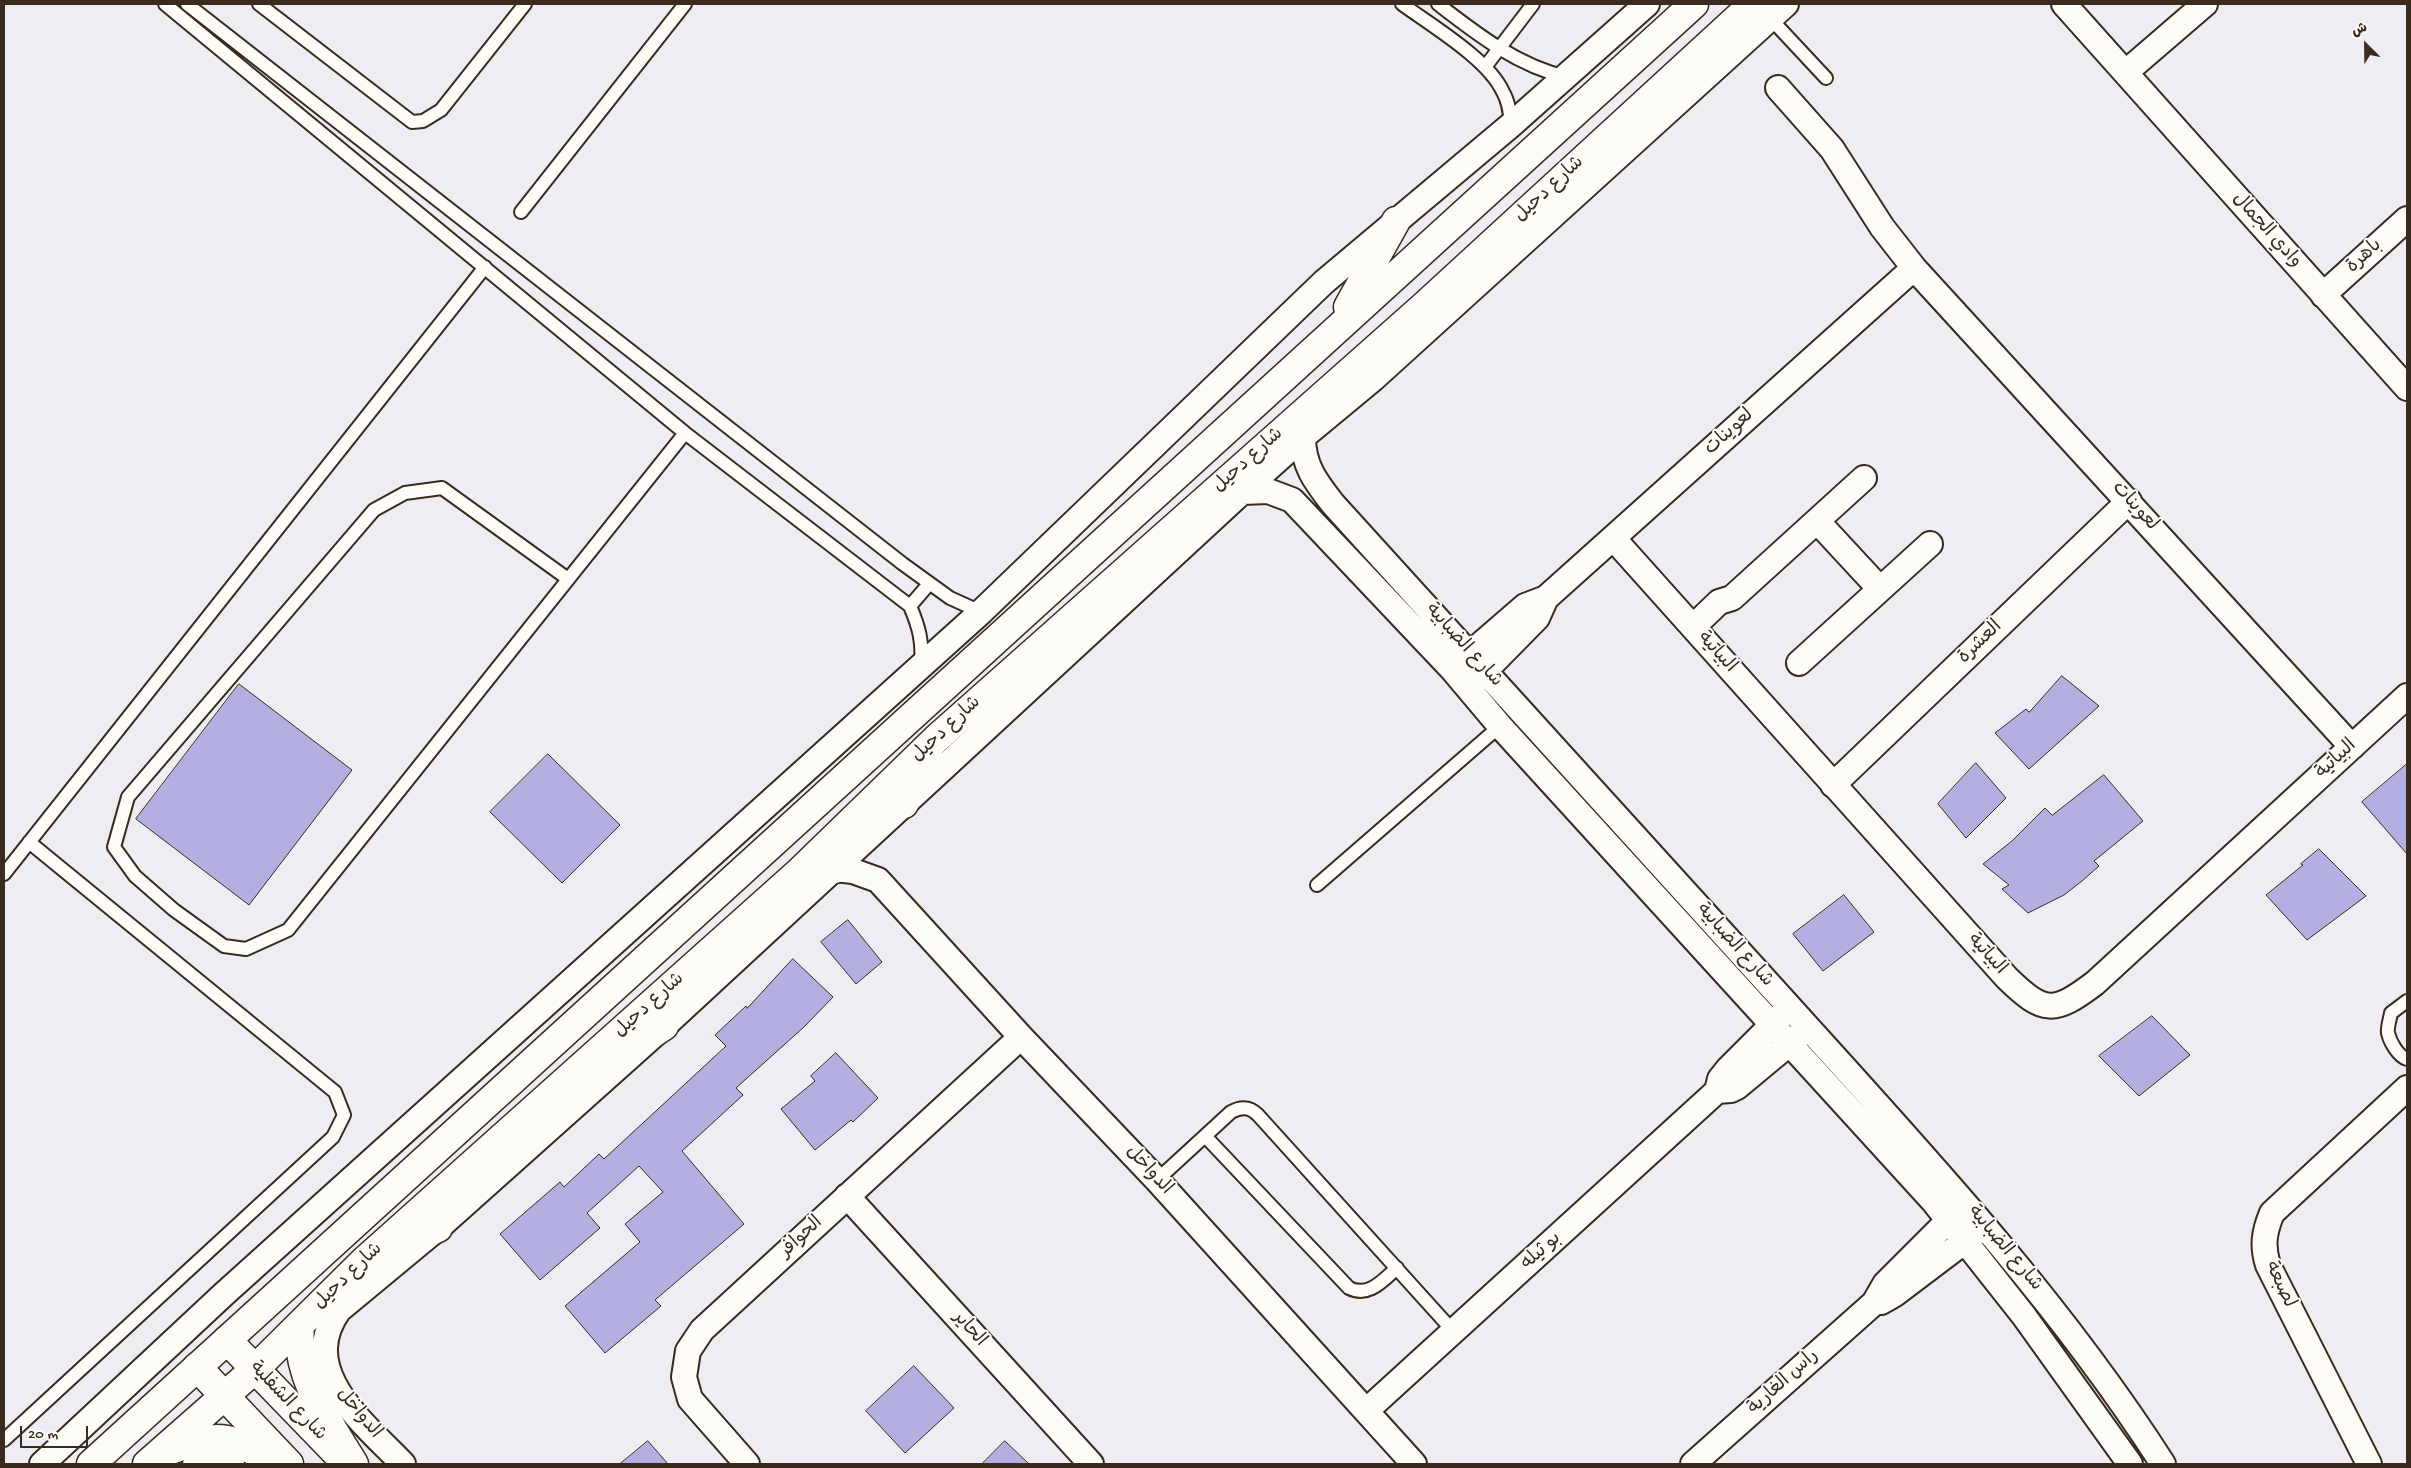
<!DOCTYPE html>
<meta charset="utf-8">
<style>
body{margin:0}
#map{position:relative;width:2411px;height:1468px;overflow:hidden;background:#eeedf3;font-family:"Gochi Hand","Playpen Sans Arabic",sans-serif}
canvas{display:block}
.frame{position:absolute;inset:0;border:5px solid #3b2a1e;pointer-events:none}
.north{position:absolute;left:2341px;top:20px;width:50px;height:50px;-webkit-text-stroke:4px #fdfcf7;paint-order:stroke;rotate:337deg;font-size:14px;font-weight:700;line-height:20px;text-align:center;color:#3b2a1e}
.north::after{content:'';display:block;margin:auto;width:18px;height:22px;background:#3b2a1e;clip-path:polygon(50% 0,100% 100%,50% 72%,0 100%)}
.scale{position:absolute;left:20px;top:1426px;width:68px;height:22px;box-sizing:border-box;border:2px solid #3b2a1e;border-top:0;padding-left:6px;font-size:15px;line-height:18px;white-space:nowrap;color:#3b2a1e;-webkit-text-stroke:4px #fdfcf7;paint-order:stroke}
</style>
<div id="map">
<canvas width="2411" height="1468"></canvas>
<div class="frame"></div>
<div class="north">ش</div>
<div class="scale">20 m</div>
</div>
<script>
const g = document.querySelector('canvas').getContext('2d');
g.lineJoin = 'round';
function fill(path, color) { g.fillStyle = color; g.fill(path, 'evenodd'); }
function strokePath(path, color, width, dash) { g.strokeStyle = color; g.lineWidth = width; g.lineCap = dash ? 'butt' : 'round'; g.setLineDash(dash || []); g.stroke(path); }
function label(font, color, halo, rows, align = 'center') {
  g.font = font + ' "Gochi Hand","Playpen Sans Arabic",sans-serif'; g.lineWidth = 4; g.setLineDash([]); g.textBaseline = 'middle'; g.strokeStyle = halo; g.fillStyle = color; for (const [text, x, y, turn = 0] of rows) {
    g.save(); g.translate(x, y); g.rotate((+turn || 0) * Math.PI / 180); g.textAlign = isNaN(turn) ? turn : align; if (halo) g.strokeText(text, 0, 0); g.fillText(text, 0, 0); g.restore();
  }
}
const building = new Path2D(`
 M2062 676 2099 706 2029 769 1995 733 2026 709 2029 712Z
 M239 684 352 770 249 905 136 819Z
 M548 754 620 825 562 883 490 812Z
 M1976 763 2006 798 1966 838 1938 804Z
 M2407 764V854L2362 802Z
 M2104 775 2143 821 2094 861 2099 866 2082 881 2064 895 2028 913 2002 889 2009 885 1983 864 2012 841 2045 808 2052 815Z
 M2319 849 2366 896 2307 940 2266 895 2303 865 2301 864Z
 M1844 895 1874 932 1823 971 1793 934Z
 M848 920 882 962 856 984 821 942Z
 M793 959 833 997 804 1027 736 1088 743 1095 682 1151 744 1224 655 1300 661 1306 605 1353 565 1306 640 1242 625 1224 663 1192 639 1166 587 1213 600 1228 540 1280 500 1234 560 1182 564 1187 599 1154 604 1159 671 1097 726 1046 715 1035 746 1006 747 1008Z
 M2152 1016 2190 1055 2139 1096 2099 1056Z
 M836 1053 878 1098 853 1122 851 1120 815 1150 781 1109 815 1081 811 1076Z
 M914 1366 954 1408 905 1453 866 1411Z
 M648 1441 668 1464H620Z
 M1005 1441 1029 1464H982Z`);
fill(building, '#b3b0e1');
strokePath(building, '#3b2a1e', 1);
const service = new Path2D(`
 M165 4 685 433 910 606C919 627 923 642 921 665
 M187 4 903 564 950 598 981 612
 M259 4 412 122 423 121 441 110 525 4
 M1402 4C1432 26 1488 59 1503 92 1509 102 1510 114 1511 125
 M1438 4C1477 34 1516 65 1566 77
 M1770 18 1826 78
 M1485 67 1533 4
 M521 212 685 4
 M568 579 442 488 405 493 374 510 128 797 114 847 135 876 174 910 224 946 246 949 288 930 685 433
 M910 606 929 584
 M4 874 485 267
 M1317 885 1500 726
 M2407 1001 2391 1013C2390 1019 2387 1028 2388 1033 2390 1042 2398 1056 2407 1059
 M1205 1136 1349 1288C1369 1298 1383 1280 1397 1268
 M1157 1180 1231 1112C1242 1106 1250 1107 1258 1115L1454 1332
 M4 1440 333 1137 344 1115 335 1092 29 842`);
const minor = new Path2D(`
 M2064 4 2407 388
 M2126 72 2205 4
 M1778 88 1832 149 1882 227 1914 268 2352 747
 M2323 295 2407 219
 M1303 437C1303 466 1316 482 1333 504 1481 665 1627 828 1775 991 1912 1143 2052 1291 2163 1464
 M1242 492 1268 491 1292 500 1452 669 1500 726 1934 1202 2024 1316 2130 1464
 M1817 521 1880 589
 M1613 538 2007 978C2044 1014 2054 1014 2095 983L2407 696
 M1693 627 1719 602 1732 598 1864 478
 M1799 663 1930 544
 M1458 664 1525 606 1546 598 1914 268
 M1475 681 1537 618 1546 598
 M1833 785 2129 501
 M835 869 853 871 878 880 1021 1037 1157 1180 1414 1464
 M1717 1091 1731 1090 1737 1087 1802 1033
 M847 1196 1091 1464
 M1881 1302 1895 1294 1977 1232
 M1366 1411 1717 1091 1720 1079 1728 1069 1785 1012
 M42 1464 224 1294 981 612 1324 282 1511 125 1647 4
 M195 1464 218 1460 232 1464
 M403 1464C365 1424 295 1371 339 1310L438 1228 664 1026 1242 492 1303 437 1373 379 1786 4
 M747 1464 690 1399 684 1377 688 1351 702 1330 1021 1037
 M1693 1464 1874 1303 1885 1284 1960 1209
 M2369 1464 2268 1265C2262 1246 2264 1232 2272 1213L2407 1088`);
const tertiary = new Path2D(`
 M227 1340 347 1464
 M197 1367 289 1464`);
const secondary = new Path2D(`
 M1348 307 1396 221
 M904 804 928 756
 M798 873 835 869
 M604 1065 664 1026
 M390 1249 438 1228
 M300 1325C295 1376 329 1423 354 1464
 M168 1451C211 1434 235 1432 270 1464
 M91 1464 1694 4
 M147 1464 255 1369 364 1261 798 873 937 738 1424 306 1753 4`);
strokePath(service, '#3b2a1e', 16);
strokePath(minor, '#3b2a1e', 28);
strokePath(tertiary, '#3b2a1e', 31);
strokePath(secondary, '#3b2a1e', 31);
strokePath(service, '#fdfcf7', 12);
strokePath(minor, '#fdfcf7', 24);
strokePath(tertiary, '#fdfcf7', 28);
strokePath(secondary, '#fdfcf7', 28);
label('19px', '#3b2a1e', '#fdfcf7', [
 ["شارع دحيل",1550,190,-43],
 ["وادي الجمال",2266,231,48],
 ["باهرة",2365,257,-42],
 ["لعوينات",1730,433,-42],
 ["شارع دحيل",1249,461,-42],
 ["لعوينات",2134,507,48],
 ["العشرة",1981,643,-44],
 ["شارع الضبابية",1463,646,48],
 ["البياتية",1716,653,48],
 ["شارع دحيل",947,730,-43],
 ["البياتية",2337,760,-43],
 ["شارع الضبابية",1734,946,48],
 ["البياتية",1986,955,48],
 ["شارع دحيل",650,1006,-42],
 ["الدواخل",1148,1171,47],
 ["الحوافر",802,1238,-43],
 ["شارع الضبابية",2004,1249,50],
 ["بو ثيله",1542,1252,-42],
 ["شارع دحيل",349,1277,-44],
 ["لصبعة",2279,1285,65],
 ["الحاير",969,1330,48],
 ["راس الغارية",1784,1383,-42],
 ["شارع الشفلية",287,1402,46],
 ["الدواخل",358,1414,50]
]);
</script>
